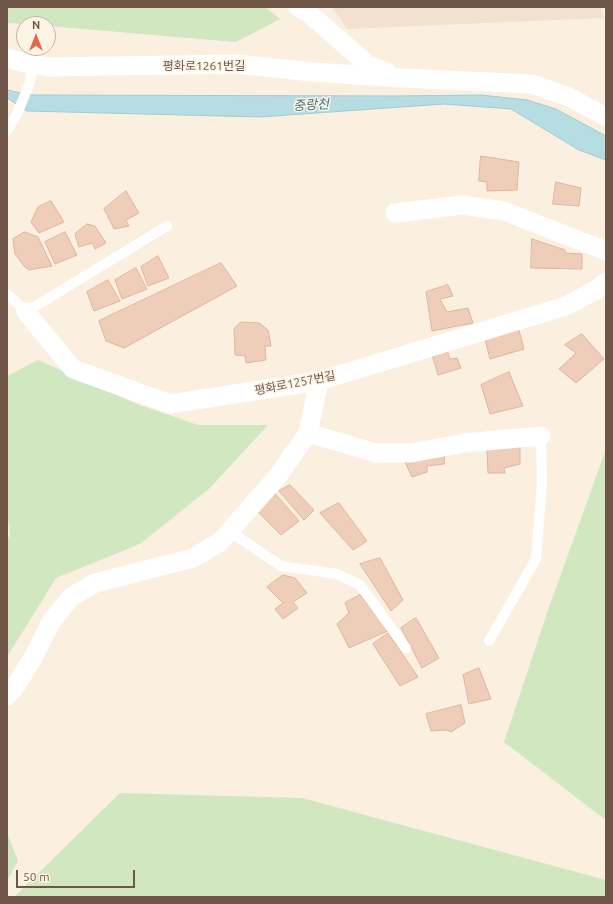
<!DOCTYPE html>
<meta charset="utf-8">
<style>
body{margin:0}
#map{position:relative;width:613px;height:904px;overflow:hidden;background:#fbf0e0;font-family:Ubuntu,sans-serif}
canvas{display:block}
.frame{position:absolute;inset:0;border:8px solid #705649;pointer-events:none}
.north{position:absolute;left:16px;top:16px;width:40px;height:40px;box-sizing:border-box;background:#fef4e6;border:1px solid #c5b5a7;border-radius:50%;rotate:0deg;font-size:11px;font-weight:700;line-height:16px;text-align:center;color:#705649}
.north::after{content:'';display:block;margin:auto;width:14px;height:18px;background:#df694b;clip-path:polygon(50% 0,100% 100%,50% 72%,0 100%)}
.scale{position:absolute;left:16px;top:870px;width:119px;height:18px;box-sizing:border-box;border:2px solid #705649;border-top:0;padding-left:5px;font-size:12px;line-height:14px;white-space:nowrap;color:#705649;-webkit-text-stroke:3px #fef4e6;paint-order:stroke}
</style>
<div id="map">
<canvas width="613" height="904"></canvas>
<div class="frame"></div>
<div class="north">N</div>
<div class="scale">50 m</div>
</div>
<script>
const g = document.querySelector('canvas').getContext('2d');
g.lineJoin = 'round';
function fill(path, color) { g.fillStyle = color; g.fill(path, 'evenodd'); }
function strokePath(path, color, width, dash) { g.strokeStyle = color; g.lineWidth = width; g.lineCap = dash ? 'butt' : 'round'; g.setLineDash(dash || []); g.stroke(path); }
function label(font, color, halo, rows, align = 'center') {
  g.font = font + ' Ubuntu,"Noto Sans KR",sans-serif'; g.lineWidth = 3; g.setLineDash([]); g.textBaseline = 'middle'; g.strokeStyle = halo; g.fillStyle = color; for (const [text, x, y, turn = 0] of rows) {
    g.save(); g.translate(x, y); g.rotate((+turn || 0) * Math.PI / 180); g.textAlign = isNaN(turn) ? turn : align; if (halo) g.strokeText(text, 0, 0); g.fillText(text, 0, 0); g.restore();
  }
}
fill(new Path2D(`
 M332 7H601L604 18 347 29Z`), '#f2e1cf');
fill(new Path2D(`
 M7 7H265L280 19 236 42 48 26V24H24L7 23Z
 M38 360 137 404 198 425H268L210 488 140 544 56 578 7 657V540L10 535 7 509V376Z
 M606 449V818H603L504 742 547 613Z
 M120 793 302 798 606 880V897H14Z
 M7 833 18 861 7 881Z`), '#d1e7c0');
const water = new Path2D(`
 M7 90 30 95 396 96 481 95 527 100 556 109 606 136V160L579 150 511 109 444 104 260 117 27 111 7 98Z`);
fill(water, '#b6dde2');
strokePath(water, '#9dccd4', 1);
const building = new Path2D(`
 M481 156 519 162 517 190 487 191V182L479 181Z
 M556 182 581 188 579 206 553 204Z
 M126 191 139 213 126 220 129 226 114 229 104 209Z
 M51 201 64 222 39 233 31 222 38 207Z
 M87 224 95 226 106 243 95 249 92 243 79 247 75 234Z
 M25 232 38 237 52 266 29 270 24 266 15 254 13 239Z
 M65 232 77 255 55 264 45 242Z
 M532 239 565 250V253L582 254V269L531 268Z
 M158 256 169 278 148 286 141 267Z
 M221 263 237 286 124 348 106 341 99 321Z
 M136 268 147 289 122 299 115 280Z
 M108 280 120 301 94 311 87 292Z
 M448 285 453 296 440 299 447 312 468 308 473 323 432 331 426 292Z
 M241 322 259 323 268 330 271 346H265L266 360 246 363 245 356 235 355 234 329Z
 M519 330 524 349 490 359 485 339Z
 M582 334 604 359 576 383 559 369 576 353 565 345Z
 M447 350 450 359 457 358 461 368 438 375 431 351Z
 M509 372 523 406 490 414 481 385Z
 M520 447V464L504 468 505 473H488L487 450Z
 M445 453 444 464 427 466V472L412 477 405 462Z
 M290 485 314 510 304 520 279 491Z
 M272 490 299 521 281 535 255 509Z
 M339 503 367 541 353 550 320 513Z
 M380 558 403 600 391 611 360 564Z
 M283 575 295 578 307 593 293 602 298 608 283 619 275 609 283 603 267 587Z
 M360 595 390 630 349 648 337 624 349 613 345 603Z
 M416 618 439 658 422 668 401 628Z
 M388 633 418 677 400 686 373 644Z
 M479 668 491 699 469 704 463 675Z
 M461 705 465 723 451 732 447 730 431 731 426 714Z`);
fill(building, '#eeceb9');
strokePath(building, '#e0b49b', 1);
strokePath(new Path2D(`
 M7 131 17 114 29 85 34 64
 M7 294 26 312 167 226
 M229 531 281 566 337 574 360 585 406 648
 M489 641 536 559 542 483 541 436`), '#fff', 10);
strokePath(new Path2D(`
 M298 7 311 15 368 65 387 72
 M7 58 25 63 49 67 236 64 313 72 401 78 532 84 569 97 606 117
 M395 213 462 205 504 211 606 251
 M26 312 73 369 170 404 319 381 566 306 596 290 606 282
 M308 433 376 453H411L465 443 541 436
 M7 696 14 689 34 656 51 622 71 597 95 583 193 558 220 542 278 476 308 433 319 381`), '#fff', 19);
label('12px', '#705649', '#fef4e6', [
 ["평화로1261번길",204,66],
 ["평화로1257번길",295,383,-11]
]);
label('italic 13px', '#41737b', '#fef4e6', [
 ["중랑천",311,105,-3]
]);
</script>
